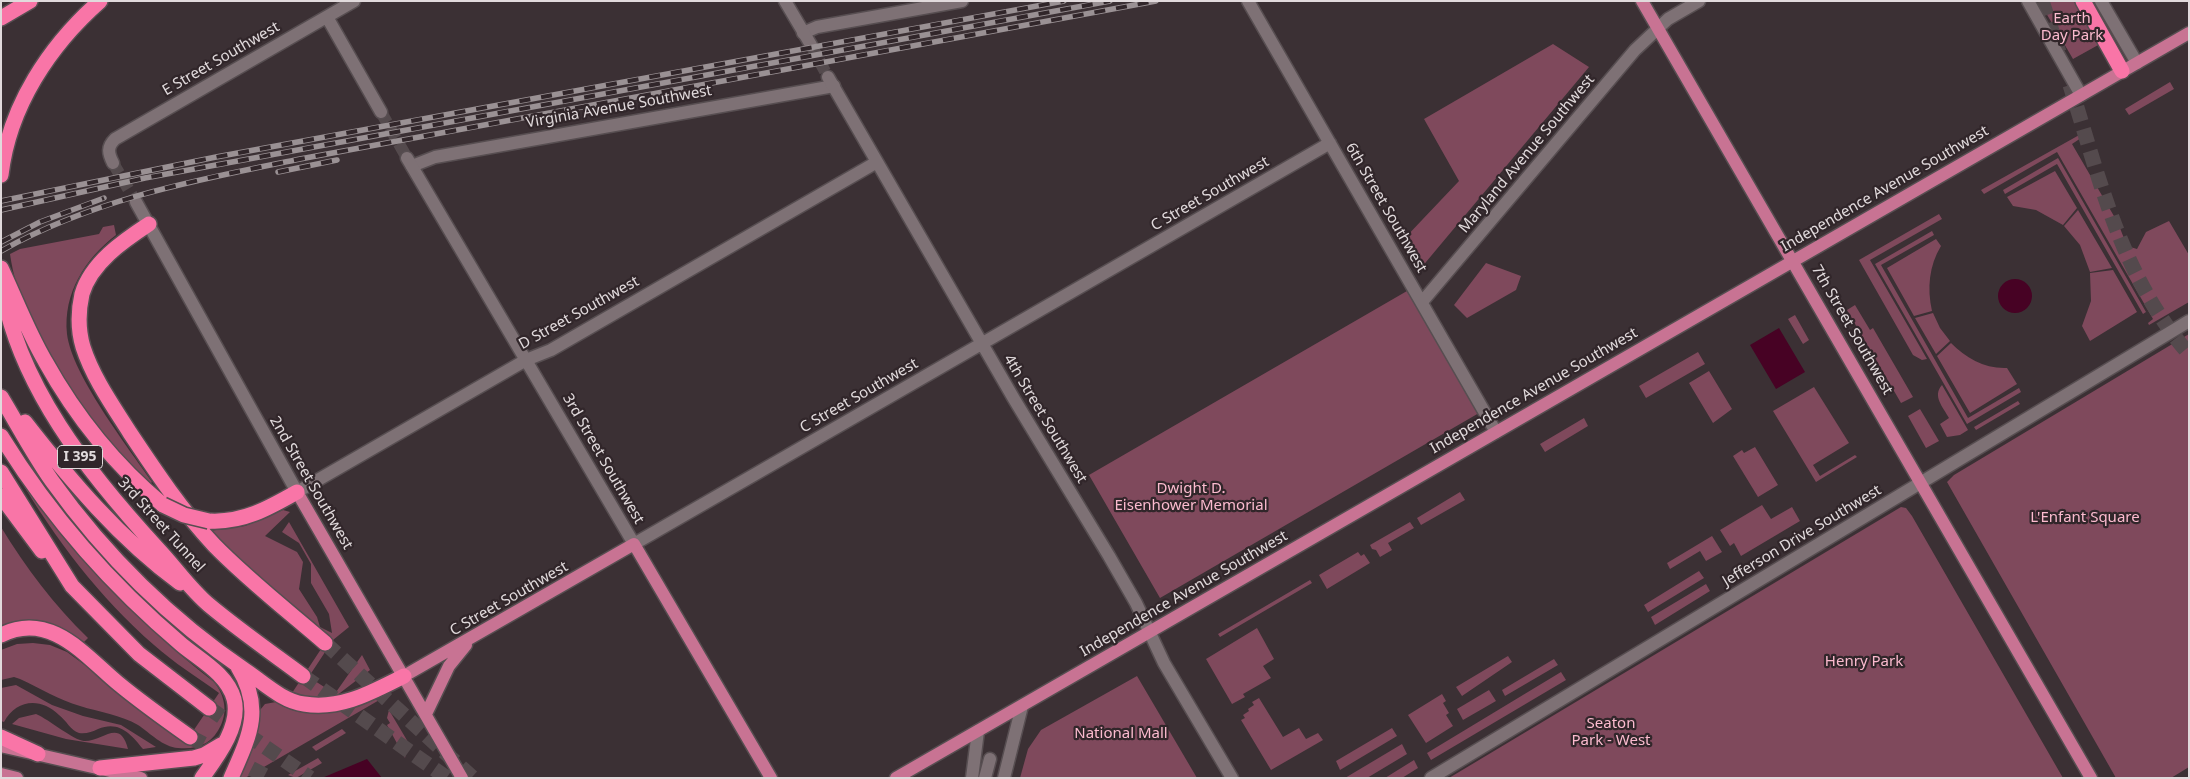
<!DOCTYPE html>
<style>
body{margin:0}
#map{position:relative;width:2190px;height:779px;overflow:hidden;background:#3b3034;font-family:"Noto Sans",sans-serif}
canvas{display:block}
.frame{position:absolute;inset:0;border:2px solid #e1dadc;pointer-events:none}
</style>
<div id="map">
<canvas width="2190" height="779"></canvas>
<div class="frame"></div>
</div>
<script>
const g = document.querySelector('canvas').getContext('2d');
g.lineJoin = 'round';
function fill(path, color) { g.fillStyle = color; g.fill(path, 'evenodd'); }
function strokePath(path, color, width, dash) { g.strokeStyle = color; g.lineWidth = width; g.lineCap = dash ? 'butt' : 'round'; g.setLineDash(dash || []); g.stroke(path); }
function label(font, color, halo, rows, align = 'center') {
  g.font = font + ' "Noto Sans",sans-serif'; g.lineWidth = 4.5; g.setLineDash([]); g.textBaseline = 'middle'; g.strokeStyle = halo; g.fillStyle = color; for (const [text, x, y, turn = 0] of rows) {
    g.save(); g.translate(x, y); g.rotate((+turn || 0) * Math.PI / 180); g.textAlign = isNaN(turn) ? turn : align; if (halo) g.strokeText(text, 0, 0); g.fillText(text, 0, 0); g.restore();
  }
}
fill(new Path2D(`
 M2039 1H2075L2100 44 2073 59Z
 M1553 44 1589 67 1421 268 1404 239 1459 181 1424 119Z
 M2170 82 2174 89 2129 115 2125 109Z
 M2081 134V138L2072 144 2118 223 2127 246 2137 249 2146 232 2169 221 2189 255V302L2149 325 2148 323 2153 319 2057 152 1984 194 1981 190Z
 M2058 158 2146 312 2143 314 2057 164 2005 194 2003 190Z
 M2055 171 2077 208 2063 225 2036 210 2013 206 2007 197Z
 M2078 210 2112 268 2090 272 2080 245 2064 226Z
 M1939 214 1942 219 1870 260 1927 359 1922 360 1913 355 1859 260Z
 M114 225 116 235C85 259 63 293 67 334 72 375 128 447 152 482L150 484C90 425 22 339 10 254L20 249 99 234 103 227Z
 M1932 231 1934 235 1881 265 1968 418 2019 388 2021 392 1967 424 1875 264Z
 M1936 239 1941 246C1929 266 1927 288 1932 311L1914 316 1887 268Z
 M1486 263 1521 276 1516 290 1467 318 1454 305Z
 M2113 270 2137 312 2090 341 2082 326 2091 301 2090 273Z
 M1407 291 1479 413 1160 598 1089 475Z
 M1855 305 1870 330 1873 328 1913 397 1901 403 1847 310Z
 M1933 313 1940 328 1950 341 1936 354 1915 318Z
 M1795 315 1809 340 1803 344 1788 319Z
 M2189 334V767L2171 778H2116L1947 482 1954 475Z
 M1951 343C1966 358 1985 369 2007 368L2017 384 1970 413 1937 356Z
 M1698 352 1705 364 1646 398 1639 386Z
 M1709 371 1732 409 1713 423 1689 383Z
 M1942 385 1968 430 1960 435 1947 437 1940 424 1949 418C1943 407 1932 396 1942 385Z
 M1814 387 1849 443 1813 465 1820 476 1855 455 1857 457 1816 482 1773 411Z
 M2018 401 2020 404 1976 430 1974 427Z
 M1920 409 1939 441 1926 448 1908 416Z
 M1584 418 1588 426 1545 452 1540 444Z
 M1755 447 1778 485 1758 497 1733 456 1742 450 1744 453Z
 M20 475C81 551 135 622 214 682 224 694 228 710 221 725 213 743 198 750 178 748 163 747 150 733 138 725 121 715 99 712 80 706 59 700 40 688 20 679L14 677 1 680V650L17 644 33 643 50 645 67 652 187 740 219 693C197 677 174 663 154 645 99 597 55 539 18 476Z
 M1460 492 1465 500 1421 525 1417 518Z
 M1762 505 1771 519 1792 507 1800 521 1741 556 1734 543 1730 546 1720 530Z
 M1901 507 1906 508 1912 516 2063 778H1449Z
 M283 510 290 512 265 536 297 552 303 562 299 589 317 617 320 627 332 633 329 614 311 583V564L299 543 282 532 289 522 349 627 333 640 306 681 310 685 315 681 332 692 328 699 316 700 292 693 325 643 209 531 245 526Z
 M1410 522 1414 528 1388 543 1392 550 1380 557 1376 550 1372 549 1370 545Z
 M1 527C26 568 54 605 88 638L84 642C51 621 38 627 1 630Z
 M1712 536 1722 552 1706 561 1700 551 1670 569 1667 563Z
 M1358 552 1361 556 1364 554 1370 563 1327 589 1319 575Z
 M1699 571 1704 578 1648 612 1644 605Z
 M1310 580 1312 583 1220 637 1218 634Z
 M1706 584 1710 591 1655 625 1651 617Z
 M1257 628 1274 659 1263 666 1271 678 1243 694 1245 697 1232 704 1206 659Z
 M362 655 370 670 336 696 334 695Z
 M1508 656 1512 662 1462 696 1456 687Z
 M1554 659 1558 665 1505 696 1502 690Z
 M1561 672 1566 680 1431 760 1427 753Z
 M1137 676 1197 778H1020L1028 749 1041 730Z
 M16 685 52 705 83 716 121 725 156 747 143 749C131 734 119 720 98 729 92 732 86 734 79 733 71 731 66 720 59 715 41 697 16 699 4 722L1 721V688Z
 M1489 690 1496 701 1463 720 1457 709Z
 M378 693 381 699 245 778H236L253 746 260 710 265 704 276 702 292 710 319 713 351 709V707Z
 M1442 694 1446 701 1443 703 1449 713 1446 715 1453 726 1426 743 1408 715Z
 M1259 698 1283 737 1299 728 1306 739 1318 733 1323 740 1271 770 1241 720 1245 718 1243 715 1249 711 1248 709 1254 705 1252 702Z
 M389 710 408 742 405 758 387 725 390 723 387 718Z
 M36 714C50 720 73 740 84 741 102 742 120 717 128 749L66 739 12 724 19 718Z
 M1392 728 1397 736 1340 770 1336 761Z
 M342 729 346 733 316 751 312 747Z
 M1402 744 1407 754 1367 778H1345Z
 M318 758 322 763 296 778 288 775Z
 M1414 760 1418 768 1402 778H1385Z`), '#7f495c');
fill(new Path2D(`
 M1998 296a17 17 0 1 1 34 0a17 17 0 1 1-34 0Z
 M1779 328 1805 372 1776 389 1750 345Z
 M367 759 382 778H322Z`), '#470224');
strokePath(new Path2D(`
 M811 45 828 77
 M381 112 407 158
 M113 163 136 202`), '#544a4d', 12, [12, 6]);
strokePath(new Path2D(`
 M2042 1 2059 52
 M2070 85C2100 180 2121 276 2189 354
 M325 643 473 778
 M303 676 447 778
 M209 708 310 778
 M190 737 270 778`), '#544a4d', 15, [15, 8]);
const street = new Path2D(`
 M803 33 817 27 962 1
 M412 166 435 157 834 86
 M985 778 990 759`);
const secondary = new Path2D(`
 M785 1 811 45
 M1248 1 1496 432
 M2028 1 2081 95
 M2101 1 2137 63
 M327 17 381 112
 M828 77 1014 399 1109 556 1136 603 1164 663 1232 778
 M407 158 634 544 1330 143
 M113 163C108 153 107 147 115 139L354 1
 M136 202 297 492 526 360 551 350 877 162
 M1422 302 1635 50 1668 19 1699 1
 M972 778 978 731
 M1004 778 1022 706
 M1431 778 2189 321`);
const primary = new Path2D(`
 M1642 1 2091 778
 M297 492 462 778
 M404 676 634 544 771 778
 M426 714 449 666 466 645
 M1 746 141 778
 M1 774 17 778
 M896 778 2189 33`);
const highway = new Path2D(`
 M2083 1 2122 71
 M1 18 30 1
 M1 175C9 106 50 45 100 1
 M149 224C123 241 91 263 82 294 78 312 78 330 83 347 93 378 113 406 130 433 156 472 182 511 214 545 248 580 288 611 325 643
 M1 268C16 300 28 332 45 361 75 415 116 466 163 505
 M1 280C16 384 90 475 158 549 175 567 190 589 209 605 239 630 272 653 303 676
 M1 397C18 425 33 454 52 481 105 555 171 620 246 671 264 683 282 701 304 704 341 710 372 692 404 676
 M25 422C71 481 120 539 180 583
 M1 436C49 514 112 586 182 645 200 660 227 674 234 699 241 726 217 757 202 778
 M1 472 72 586 139 654 209 708
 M1 496 42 551
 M209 521C243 523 269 508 297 492
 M1 635C51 610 86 657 119 684 142 703 166 720 190 737
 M1 737 38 754
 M100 768 194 758 204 755 221 745
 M231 778C249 737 264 709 238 667`);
strokePath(street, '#574e51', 15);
strokePath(secondary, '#574e51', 15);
strokePath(primary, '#574e51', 15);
strokePath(highway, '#574e51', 18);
strokePath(street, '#7e7175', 12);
strokePath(secondary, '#7e7175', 12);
strokePath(primary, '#c87393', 12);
strokePath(highway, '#f975a7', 15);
const rail = new Path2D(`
 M278 172 337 160
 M1 201 216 157 1064 1
 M1 210 145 178 1110 1
 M1 242 40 222 104 198
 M1 251C94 199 196 180 300 159L1156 1`);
strokePath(rail, '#9a9194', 5.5);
strokePath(rail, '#31262a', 4, [11]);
const highwayBridge = new Path2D(`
 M163 505 184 515 209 521`);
strokePath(highwayBridge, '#574e51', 18, []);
strokePath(highwayBridge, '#f975a7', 15);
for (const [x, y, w] of [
 [80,457,45]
]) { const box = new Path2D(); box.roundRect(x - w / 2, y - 11.5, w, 23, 4); g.fillStyle = '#31262a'; g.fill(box); strokePath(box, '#e1dadc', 1); }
label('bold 14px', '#e1dadc', null, [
 ["I 395",80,457]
]);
label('15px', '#fcbbcf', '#31262a', [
 ["Earth",2072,19],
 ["Day Park",2072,36],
 ["Dwight D.",1191,489],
 ["Eisenhower Memorial",1191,506],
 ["L'Enfant Square",2085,518],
 ["Henry Park",1864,662],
 ["Seaton",1611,724],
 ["Park - West",1611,741],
 ["National Mall",1121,734]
]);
label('15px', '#e1dadc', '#31262a', [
 ["E Street Southwest",221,59,-30],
 ["Virginia Avenue Southwest",619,107,-10],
 ["Maryland Avenue Southwest",1527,154,-50],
 ["Independence Avenue Southwest",1885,189,-30],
 ["C Street Southwest",1210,194,-30],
 ["6th Street Southwest",1386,208,60],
 ["D Street Southwest",579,313,-29],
 ["7th Street Southwest",1852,330,60],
 ["Independence Avenue Southwest",1534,391,-30],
 ["C Street Southwest",859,396,-30],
 ["4th Street Southwest",1045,419,59],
 ["3rd Street Southwest",603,459,60],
 ["2nd Street Southwest",311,483,60],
 ["3rd Street Tunnel",161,525,48],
 ["Jefferson Drive Southwest",1802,536,-31],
 ["Independence Avenue Southwest",1184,594,-30],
 ["C Street Southwest",509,599,-30]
]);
</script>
